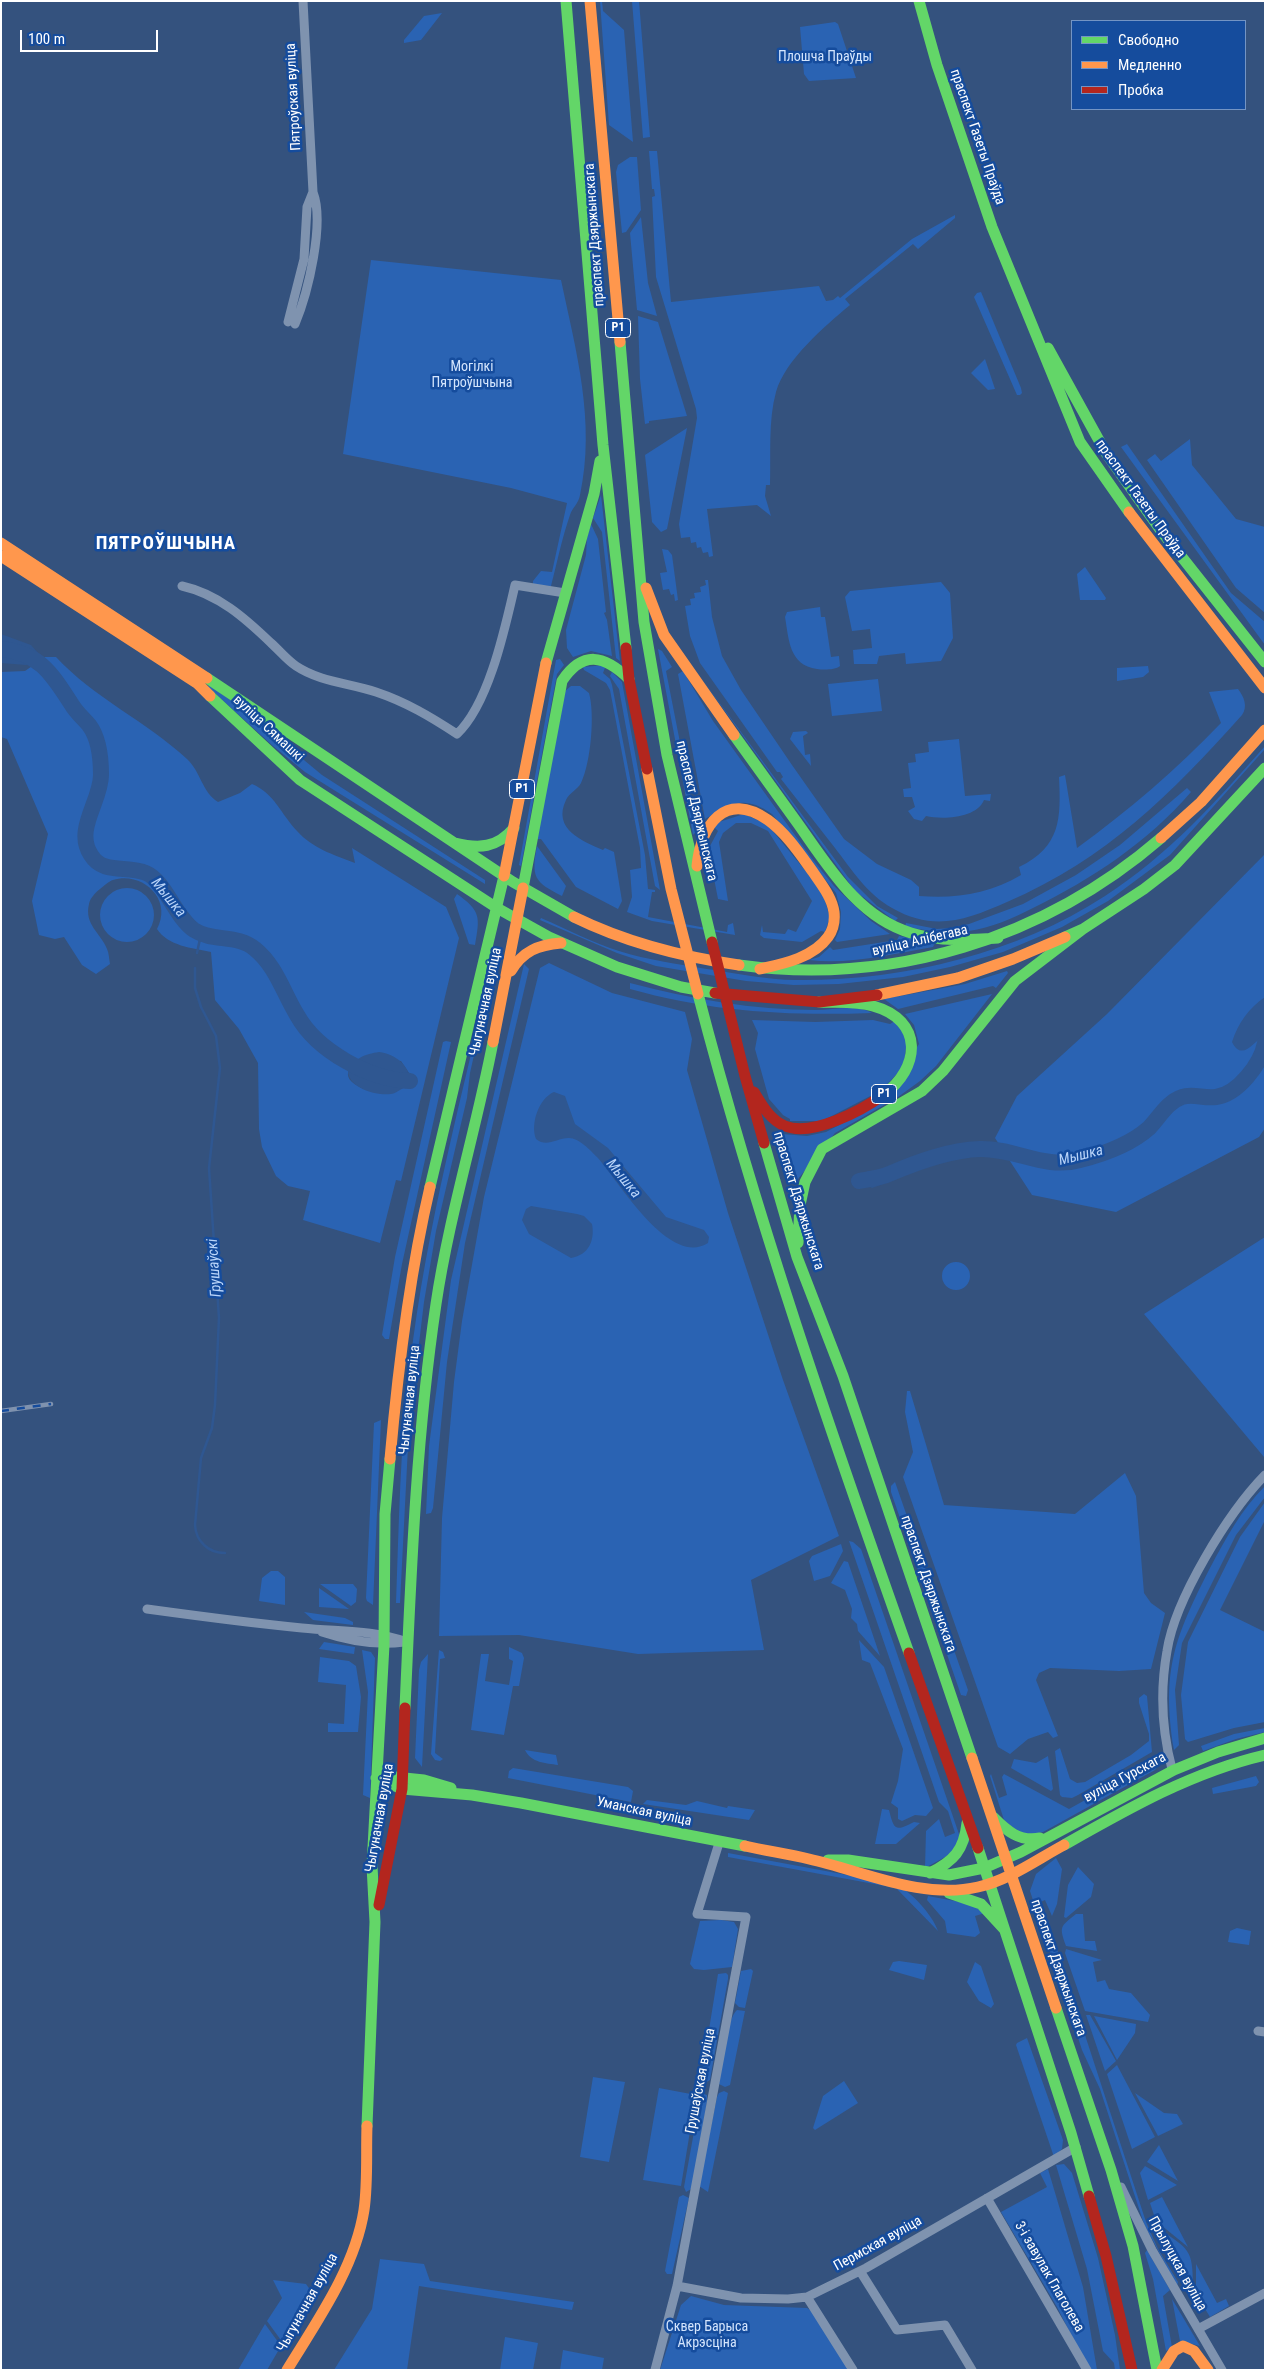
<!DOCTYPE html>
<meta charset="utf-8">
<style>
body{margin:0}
#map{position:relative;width:1266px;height:2371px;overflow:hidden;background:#34527e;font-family:"Roboto Condensed",sans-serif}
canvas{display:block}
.frame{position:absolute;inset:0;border:2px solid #fff;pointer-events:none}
.legend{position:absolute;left:1071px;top:20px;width:175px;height:90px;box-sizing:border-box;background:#154c9d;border:1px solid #7394c4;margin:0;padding:6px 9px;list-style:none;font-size:15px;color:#fff}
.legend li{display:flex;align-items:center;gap:10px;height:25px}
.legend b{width:25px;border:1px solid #7394c4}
.scale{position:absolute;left:20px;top:30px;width:138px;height:22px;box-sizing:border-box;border:2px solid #fff;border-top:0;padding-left:6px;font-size:15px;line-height:18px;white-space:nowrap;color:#fff;-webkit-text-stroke:4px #154c9d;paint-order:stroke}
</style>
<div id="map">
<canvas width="1266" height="2371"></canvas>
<div class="frame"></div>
<ul class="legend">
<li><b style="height:6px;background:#63d668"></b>Свободно</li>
<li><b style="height:6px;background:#ff974d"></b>Медленно</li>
<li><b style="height:6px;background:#b3261e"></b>Пробка</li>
</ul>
<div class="scale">100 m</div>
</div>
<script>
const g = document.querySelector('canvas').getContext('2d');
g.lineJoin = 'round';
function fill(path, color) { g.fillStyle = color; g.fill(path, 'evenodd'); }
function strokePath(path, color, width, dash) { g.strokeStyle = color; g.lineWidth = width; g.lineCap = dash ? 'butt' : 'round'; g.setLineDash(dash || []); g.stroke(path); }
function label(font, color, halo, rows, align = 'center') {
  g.font = font + ' "Roboto Condensed",sans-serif'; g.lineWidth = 5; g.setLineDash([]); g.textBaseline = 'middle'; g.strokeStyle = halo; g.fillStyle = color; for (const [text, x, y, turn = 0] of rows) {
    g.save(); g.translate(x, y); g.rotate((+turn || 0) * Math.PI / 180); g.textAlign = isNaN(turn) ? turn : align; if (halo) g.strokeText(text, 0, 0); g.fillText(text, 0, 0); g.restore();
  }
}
fill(new Path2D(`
 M600 1H602L603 11 624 30 633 142 609 125Z
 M632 1H639L650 137 643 138Z
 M442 13 421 40 404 43V40L424 16Z
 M835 22 838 24 856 78 809 81 804 74 800 27Z
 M649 151H657L671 302 819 286 826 301 833 300 838 296 840 298 912 239 955 215V218L918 249 913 244 845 299 850 305C825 326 785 360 776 392 768 421 771 455 770 485H766L765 496 771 516 757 505 707 509 713 556 709 557 708 552 703 553 701 547 697 548 696 542 691 543 690 537 681 538 679 524 697 418 696 409 656 277 652 197 655 196 654 189H652Z
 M630 157H637L641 210 626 232 622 233 616 172 618 165Z
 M641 217 648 283 657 316 637 310 630 233Z
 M371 260 561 280C576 351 596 422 580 495 579 503 572 508 570 515 562 538 557 563 551 586L533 585V581L541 571 552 572 567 503 511 488 343 454Z
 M981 292 1021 388 1022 393 1020 395H1017L974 297 977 293Z
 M638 316 658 322 687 416 649 421V423L645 424 640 379Z
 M985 359 995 389 988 390 971 373Z
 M687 428 667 529 661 532 652 522 645 455Z
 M1190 439 1192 465 1236 519 1265 527V613L1236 588 1147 460 1155 454 1161 461Z
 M1127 444 1231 593 1265 622V645L1121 447Z
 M601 495 620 661 616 658 602 532 593 518Z
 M591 524 598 539 606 612 604 613 607 620 612 656 591 651 573 657 567 648 566 630 586 555 587 538Z
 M662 549 668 550 672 555 678 600 675 601 674 594 671 595 669 589 663 590 660 573 667 572Z
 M1085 567 1106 598 1105 600H1080L1077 574Z
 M705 580H708L712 617 722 656 741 690 792 765 844 839 877 864 911 880 919 887V896C955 899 989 894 1021 875L1019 867C1061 847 1061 818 1059 777L1065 775 1077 848C1129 810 1176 770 1221 723L1209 692 1238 689C1244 697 1248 706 1242 715 1171 794 1107 859 1007 902 966 920 934 932 892 908 867 894 852 870 835 848 817 825 799 802 781 779L783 777 780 772H777L700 663 690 636 685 606 691 605 690 599 695 598 694 593 701 592 700 587 706 585Z
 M941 582 950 593 953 638 941 661 906 664 905 653 879 656 877 664H854L853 650 872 648 870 629 852 631 845 597 850 591Z
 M820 607 821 617H825L831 657 839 656 840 666C835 670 824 670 817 669 789 665 789 640 785 617L787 612Z
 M658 649 662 651 672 667 666 671 696 824 700 827 693 835Z
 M45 657H56C94 698 146 721 187 759 201 772 202 792 218 802L240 793 252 784C274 793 281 814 297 831 312 848 334 855 355 863L352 848 446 907 459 938 401 1181 396 1180 380 1243 303 1220 310 1191 288 1186 276 1176 262 1147 259 1129 258 1063 239 1029 215 1000 211 952C192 948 168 946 157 929 173 900 143 871 113 880 109 881 104 886 100 889 96 892 90 898 89 904 84 925 101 933 107 949 109 953 109 959 110 964L96 974 82 965 64 937 55 939 39 935 32 901 48 834 7 739 1 737V672L25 671ZM357 1060 401 1061 409 1073 385 1094C368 1091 331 1082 357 1060Z
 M560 659 564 665 557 674 521 866 519 865 556 660Z
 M606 665 603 673 610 679 612 685 645 855 648 889 655 890V892H652L648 917 727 932 728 925 733 923 735 935 652 921 627 912 632 897 630 870 641 868 640 848 610 690 606 683 584 670 583 667Z
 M1148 666 1149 672 1143 677 1117 681V668Z
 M683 671 713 721 810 856 834 886 871 921 890 934 837 942 835 940 840 929 841 912 836 893 772 814C743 794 731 804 705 819L678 674Z
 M612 672 622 682 660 890 655 886 619 689 610 676Z
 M699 675 848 877 877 906 898 918 895 921 855 891Z
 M878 679 882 711 832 716 828 684Z
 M209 685 240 707 322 775 485 880V884L305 772 273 746 208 687Z
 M571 686H580L589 693C595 714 591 762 581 783 578 789 569 793 566 800 552 829 582 841 603 850L605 848 614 852 622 901 618 909 576 887 541 839H537L565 691Z
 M793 732 806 731 808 733 803 736 805 755 810 754 811 766 790 739Z
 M959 739 965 796 991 794 990 801 984 800C977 818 943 820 926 816L922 821 914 819 908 811 915 807 912 797H904L903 789 911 788 908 763 916 762 915 754 929 752 928 742Z
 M1265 746V749L1170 855 1108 901 1062 927 1003 952 950 967 903 977 839 984 794 985 746 981 656 966 617 953 540 920 541 918C567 929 593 943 619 951 648 960 677 964 707 969 736 973 766 980 796 980 902 981 1016 954 1105 896 1167 856 1217 801 1265 746Z
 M1187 788 1191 792C1148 842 1092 879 1033 908 1013 918 991 928 969 931 947 934 926 930 905 927L906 923 937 929 951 928 969 924 1023 904 1076 875 1120 845Z
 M744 814 767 824 822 891 830 917 825 932 821 931 802 942 764 938 760 935 762 925 763 932 785 934 788 929 796 932 812 901 768 831 751 823H736L723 833 719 842 728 901 718 899 709 853 710 846 718 831 714 827 719 822Z
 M537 846 566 886 562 896C534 882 531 877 537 846Z
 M1265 854V1128L1259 1137 1116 1212 1032 1195 995 1138 1017 1096 1107 1014Z
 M100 915a27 27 0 1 1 54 0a27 27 0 1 1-54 0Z
 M457 894C481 911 480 917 475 945L469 944 454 899Z
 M899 936 935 943 933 947C892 954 850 965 809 960L819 957 830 947 833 950 897 940Z
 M494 957H496L470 1073 467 1098 436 1231 424 1302 409 1427 400 1603H396C399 1524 400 1444 410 1365 426 1227 463 1092 494 957Z
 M549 963 612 993 685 1012 692 1039 687 1070 728 1213 783 1380 839 1536 751 1580 764 1650 638 1654 519 1635 439 1636 442 1518 454 1382 462 1321 484 1197 540 968Z
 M524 964 529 969 465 1243 447 1362 433 1508 431 1513 426 1514 429 1446 451 1280Z
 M1007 971 1008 973 996 988 993 986 898 1009 884 999 965 984Z
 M630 983C691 999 753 1010 816 1010 834 1010 857 1004 872 1013 788 1016 712 1012 630 989Z
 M992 994 936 1066 920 1081 898 1097 835 1133 798 1179H796L782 1134 807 1136 826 1132 881 1103 919 1044 914 1025 905 1014Z
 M752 1020 815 1022 873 1020 890 1024 895 1021 907 1037 904 1066 882 1090 822 1121H790V1119L783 1115 769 1099 755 1049 758 1033Z
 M446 1041 451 1042 402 1264 389 1339H385L382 1335 395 1257 443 1042Z
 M1265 1237V1456L1264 1457 1144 1314Z
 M942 1276a14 14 0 1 1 28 0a14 14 0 1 1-28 0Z
 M907 1391H910L944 1505 1075 1514 1125 1473 1136 1496 1144 1593 1151 1603 1165 1613 1151 1669 1119 1671 1050 1668 1039 1673 1036 1680 1058 1736 1053 1738 1048 1732 1028 1739 1010 1754 998 1747 903 1477 913 1452 905 1412Z
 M381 1420 373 1605 367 1601 366 1598 374 1423Z
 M895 1482 968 1690 966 1696 961 1695 891 1492V1486Z
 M1265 1486V1497L1236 1535 1182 1643 1175 1690 1179 1745 1174 1750C1161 1670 1175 1637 1210 1568 1226 1538 1241 1510 1265 1486Z
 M1265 1502V1520L1220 1610 1265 1632V1722L1234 1728 1188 1742 1185 1739 1181 1695 1188 1642 1240 1537Z
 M849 1541 853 1542 861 1549 960 1837 958 1850 925 1868 926 1831 939 1819 945 1837 955 1833 948 1811 939 1802Z
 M841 1544 843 1551 830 1576 814 1581 809 1561 812 1556Z
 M844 1561 848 1562 880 1656 858 1631 857 1624 851 1618 852 1609 845 1590 831 1583Z
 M271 1571H278L285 1577V1605L259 1601 262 1578Z
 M320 1584H353L357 1589 356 1602 351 1606Z
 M319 1588 349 1609 319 1607Z
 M304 1612 345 1618 353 1622V1625L313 1620Z
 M859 1640 884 1667 933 1808 926 1816 915 1815 902 1821 898 1819V1808L891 1803 898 1781 903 1749 870 1663 862 1660Z
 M324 1642 355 1647 354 1654 319 1649Z
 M509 1647 522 1653 524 1658 519 1686H513L504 1735 471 1730 481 1654H489L485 1681 509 1685 513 1661 509 1659Z
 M362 1650 371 1652 375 1658 370 1798 363 1795 368 1692Z
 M439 1650 443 1652 445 1658 440 1659 435 1753 443 1759 440 1761 435 1760 431 1754Z
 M428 1654 422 1767 415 1758 419 1670 421 1662Z
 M320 1657 349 1661 356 1666 361 1697 358 1732H328V1723L344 1724 346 1685 318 1682Z
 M1144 1694 1147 1696 1152 1752 1078 1795 1072 1798 1062 1797 1060 1795 1055 1751 1060 1748 1070 1779 1077 1783 1085 1782 1131 1755 1149 1741V1734L1139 1703V1698Z
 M1265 1728V1732L1236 1739 1203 1751 1201 1746 1234 1734Z
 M525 1750 556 1755 558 1765C546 1763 531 1763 525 1750Z
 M1048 1756 1053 1789 1051 1791 1011 1768 1014 1759 1036 1763Z
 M1157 1760 1161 1762 1155 1770 1043 1832 1023 1836 1004 1820 990 1776 991 1774 999 1798 1007 1795 1002 1777 1004 1774 1069 1809Z
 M513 1768 628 1787 633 1791 631 1802 508 1778 509 1771Z
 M1256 1776 1259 1782 1256 1786 1213 1794 1212 1788Z
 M647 1800 686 1805 697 1801 727 1808 728 1806 755 1810 749 1820 643 1804Z
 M882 1809 889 1810C894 1830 895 1832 914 1822L920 1823 896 1844H875Z
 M728 1853 896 1884C912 1893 932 1914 938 1931L896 1888 728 1857Z
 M1056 1858 1062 1869 1057 1904 1052 1916 1045 1900 1036 1904 1048 1937 1056 1946 1146 2222 1158 2249 1178 2282 1177 2286 1144 2224 1100 2089 1082 2050 1030 1891 1036 1874Z
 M1078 1867 1094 1884 1091 1897 1066 1918 1064 1917 1068 1885Z
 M928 1896 971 1904 985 1913 975 1916 980 1933 975 1937 947 1933 945 1921 927 1900Z
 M1076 1914H1083L1085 1941H1095L1097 1951 1066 1946C1059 1926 1060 1927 1076 1914Z
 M721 1920 734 1922 738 1929 732 1967 704 1970 694 1969 690 1964 700 1921Z
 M1237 1928 1251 1931 1249 1945 1228 1942 1230 1931Z
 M1066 1949 1102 1960 1093 1962 1097 1982 1105 1980 1109 1989 1131 1993 1150 2015 1148 2022 1085 2011 1065 1953Z
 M899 1961 927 1965 924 1980 889 1970 893 1962Z
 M975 1962 981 1966 994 2004 991 2008 979 2001 967 1982Z
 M751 1969 753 1971 745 2008 739 2007 735 2003 741 1971Z
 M726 1973 728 1975V1979L710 2080 703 2084 701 2079 718 1974Z
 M737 2010 745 2011 730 2085 725 2087 719 2084C721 2069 727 2018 737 2010Z
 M1086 2015H1090L1116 2061 1105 2071Z
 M1094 2016 1136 2024 1135 2033 1117 2060Z
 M1027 2038 1063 2140 1062 2149 1054 2157 1016 2045 1017 2043Z
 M1117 2065 1155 2137 1132 2149 1107 2074Z
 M593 2077 625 2082 609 2162 580 2157Z
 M844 2081 858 2103 815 2130 813 2128 823 2096Z
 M659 2088 696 2095 681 2186 643 2180Z
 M724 2091 728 2093 708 2192 699 2186 717 2097 719 2093Z
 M701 2093 707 2095V2102L693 2188 686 2192 684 2187Z
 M1135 2093 1164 2113 1177 2114 1183 2124 1158 2136Z
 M1159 2145 1178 2181 1147 2162Z
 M1064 2164 1072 2173 1098 2258 1115 2335 1120 2370H1115L1114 2363 1103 2351 1087 2269 1056 2165Z
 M1145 2166 1177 2185 1148 2200 1140 2173Z
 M1048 2169 1083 2287 1097 2370H1089L1057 2307 1001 2212 1047 2187 1040 2173Z
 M683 2195 689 2198 672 2274H667L665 2271 679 2197Z
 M1162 2197 1188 2247 1156 2221 1150 2203Z
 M1158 2228C1189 2250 1193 2248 1193 2287Z
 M1147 2250 1170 2290 1163 2296 1172 2347 1166 2351 1153 2279 1145 2253Z
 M380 2259 424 2264 430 2281 574 2302 572 2310 419 2286 407 2370H334L372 2309Z
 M1196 2264 1217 2303 1226 2299 1229 2306 1210 2317 1196 2294Z
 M273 2280 306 2284 313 2294 283 2343 267 2321 282 2298Z
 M691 2296 724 2305 807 2308 813 2312 849 2370H660L681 2305Z
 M1172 2299 1200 2346 1180 2341Z
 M265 2324 281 2346 267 2370H238Z
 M505 2337 538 2343 533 2370H500Z
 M563 2350 604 2358 602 2370H560Z`), '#2a63b3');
fill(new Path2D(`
 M1 634 31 645 38 653 37 661 26 665 1 663Z
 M1265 997V1034C1254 1042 1242 1062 1232 1042 1238 1023 1249 1008 1265 997Z
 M379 1052C396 1054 413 1067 409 1086 402 1087 398 1093 391 1094 377 1096 351 1089 348 1073 352 1058 366 1054 379 1052Z
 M554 1092 565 1096 575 1124 608 1148 666 1217 704 1230 709 1237 708 1243C669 1268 618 1180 597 1157 590 1150 579 1138 569 1138 556 1138 547 1148 536 1139 530 1124 539 1098 554 1092Z
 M896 1166 900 1167V1171L883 1184 872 1188 865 1184 861 1186 858 1179 868 1171 882 1170Z
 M531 1206 577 1214 584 1216 592 1224C595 1240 589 1255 571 1258L529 1234 522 1220 526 1209Z`), '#2f5791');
strokePath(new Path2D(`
 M197 953 201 934
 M195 968V988L201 1007 216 1036 220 1068 209 1168 219 1318 215 1405 212 1428 201 1458 195 1525C196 1541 208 1553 225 1553`), '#2f5791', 2.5);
strokePath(new Path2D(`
 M1 649C40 653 52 674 72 705 76 712 83 718 89 725 99 738 101 759 101 775 101 801 74 830 91 855 103 875 127 865 146 873 165 881 175 917 194 930 212 942 238 934 255 949 276 966 283 992 297 1015 317 1051 370 1080 410 1081
 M859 1181C869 1179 880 1178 889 1174 917 1162 949 1150 980 1149 1015 1148 1045 1170 1080 1160 1104 1154 1131 1144 1149 1128 1159 1118 1167 1102 1182 1097 1193 1093 1204 1099 1216 1097 1238 1094 1261 1064 1265 1043`), '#2f5791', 16);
strokePath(new Path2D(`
 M288 322 304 259 307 207 313 192
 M295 324C308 293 325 223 313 192L303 1
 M182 586C218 594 245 618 271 643 279 650 287 660 296 666 320 682 349 683 376 692 406 702 431 717 457 734 489 704 505 628 515 585L565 593
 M147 1609C198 1616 250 1623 302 1628 340 1632 370 1629 407 1642
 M322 1632C349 1641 375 1646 404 1642
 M1172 1769C1162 1731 1160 1690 1167 1651 1175 1599 1228 1513 1265 1475
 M1258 2031 1265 2032
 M1121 2187 1152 2250 1222 2370
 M987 2198 1087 2370
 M860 2271 897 2330 945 2325 972 2370
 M677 2286 741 2298 788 2299 807 2297 866 2268 1076 2147
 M807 2297 853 2370
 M1198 2329 1265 2293
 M655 2370 677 2286 746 1917 697 1914 719 1843`), '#7f93af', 9);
strokePath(new Path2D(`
 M566 1 603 445 626 648
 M919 1 937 65 992 227 1080 442 1129 512
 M620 342 644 622 667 755 712 942
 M1048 348 1106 453 1162 532 1265 662
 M546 663 594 494 600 461
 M207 678 513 882 574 917
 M210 696 300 780 497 908 549 937 617 967 681 987 715 993
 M734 735C754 763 775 792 796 821 827 864 857 917 911 933 940 942 969 940 998 938
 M455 843C479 849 497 848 514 828
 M523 888 562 681C583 650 604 655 629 679
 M1065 937 1083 929 1144 889 1175 865 1265 768
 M739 965C892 986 1044 939 1161 838
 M698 994C756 1217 832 1436 909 1653
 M819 1002C837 1003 856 1001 873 1006 924 1020 921 1068 883 1095
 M764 1143 797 1257 843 1376 972 1758
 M430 1187 504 876
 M798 1243 800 1205 805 1182 822 1149 922 1091 943 1071 1015 981 1083 929
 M405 1708C411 1573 416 1438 436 1304 449 1216 476 1130 493 1042
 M395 1777 424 1780 451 1788
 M376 1778 402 1789 472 1795 521 1803 745 1846
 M993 1817C1007 1831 1019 1842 1040 1838
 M1064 1845C1129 1808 1192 1772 1265 1755
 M978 1848 1071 2133 1089 2196
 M828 1860H848L949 1875 984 1868 1021 1852 1174 1770 1218 1752 1265 1738
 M930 1873C954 1861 964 1850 967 1823
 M949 1893 981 1904 1004 1929
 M1056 2008 1111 2170 1133 2246 1157 2370
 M367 2126 375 1922 372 1866 384 1645 385 1514 390 1459`), '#63d668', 11);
strokePath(new Path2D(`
 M590 1 620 342
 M1129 512 1265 688
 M1 543 207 678
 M1 556 198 684 210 696
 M646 588 664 635 734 735
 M647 769 671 889 698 994
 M1161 838 1201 802 1265 730
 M697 866C701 825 725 790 768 820 786 833 800 854 813 872 821 884 832 897 834 912 835 921 833 930 828 937 813 958 782 964 760 969
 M504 876 546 663
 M574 917C625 942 683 957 739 965
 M511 971C523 951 538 945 561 943
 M877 995 958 978 1013 959 1065 937
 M493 1042 523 888
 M390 1459C398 1368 409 1276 430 1187
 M972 1758 1056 2008
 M745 1846C767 1851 788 1854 809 1859 863 1871 922 1900 978 1887 1009 1880 1036 1860 1064 1845
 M287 2370C317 2321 355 2268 364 2210 368 2183 366 2153 367 2126
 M1162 2370 1174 2351 1183 2346 1194 2351 1208 2370`), '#ff974d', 11);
strokePath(new Path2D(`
 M626 648 629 679 647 769
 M712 942 745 1076 764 1143
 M715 993 819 1002 877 995
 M754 1092C762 1105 770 1120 785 1126 812 1137 861 1111 883 1095
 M909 1653 978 1848
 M379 1905 402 1789 405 1708
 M1089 2196 1106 2256 1132 2370`), '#b3261e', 11);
const rail = new Path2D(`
 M1 1411 51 1404`);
strokePath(rail, '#7f92ae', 4.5);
strokePath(rail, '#154c9d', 2.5, [8]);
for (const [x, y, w] of [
 [618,328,25],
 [522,789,25],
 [884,1094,25]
]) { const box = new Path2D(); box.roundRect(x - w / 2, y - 9.5, w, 19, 4); g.fillStyle = '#154c9d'; g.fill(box); strokePath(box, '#fff', 1); }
label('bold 12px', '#fff', null, [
 ["Р1",618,328],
 ["Р1",522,789],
 ["Р1",884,1094]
]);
label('14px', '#d4e5fd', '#154c9d', [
 ["Плошча Праўды",825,57],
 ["Могілкі",472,367],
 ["Пятроўшчына",472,383],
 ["Сквер Барыса",707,2327],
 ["Акрэсціна",707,2343]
]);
label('14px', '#fff', '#154c9d', [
 ["Пятроўская вуліца",294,97,-93],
 ["праспект Газеты Праўда",977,137,71],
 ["праспект Дзяржынскага",595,235,-94],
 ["праспект Газеты Праўда",1140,499,54],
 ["вуліца Сямашкі",268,729,43],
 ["праспект Дзяржынскага",696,811,77],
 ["вуліца Алібегава",920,941,-13],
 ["Чыгуначная вуліца",486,1002,-78],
 ["праспект Дзяржынскага",798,1201,73],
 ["Чыгуначная вуліца",410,1400,-84],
 ["праспект Дзяржынскага",928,1584,71],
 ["вуліца Гурскага",1125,1778,-28],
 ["Уманская вуліца",644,1812,12],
 ["Чыгуначная вуліца",380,1818,-80],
 ["праспект Дзяржынскага",1058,1968,71],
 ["Грушаўская вуліца",701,2081,-79],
 ["Пермская вуліца",878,2244,-29],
 ["Прылуцкая вуліца",1177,2264,61],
 ["3-і завулак Глаголева",1049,2277,60],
 ["Чыгуначная вуліца",308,2303,-61]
]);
label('italic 15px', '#b9d4f9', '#154c9d', [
 ["Мышка",168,898,51],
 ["Мышка",1081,1156,-14],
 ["Мышка",623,1179,51],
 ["Грушаўскі",215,1268,-94]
]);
g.letterSpacing = '1px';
label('bold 19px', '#fff', '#154c9d', [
 ["ПЯТРОЎШЧЫНА",166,544]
]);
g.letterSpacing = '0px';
</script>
